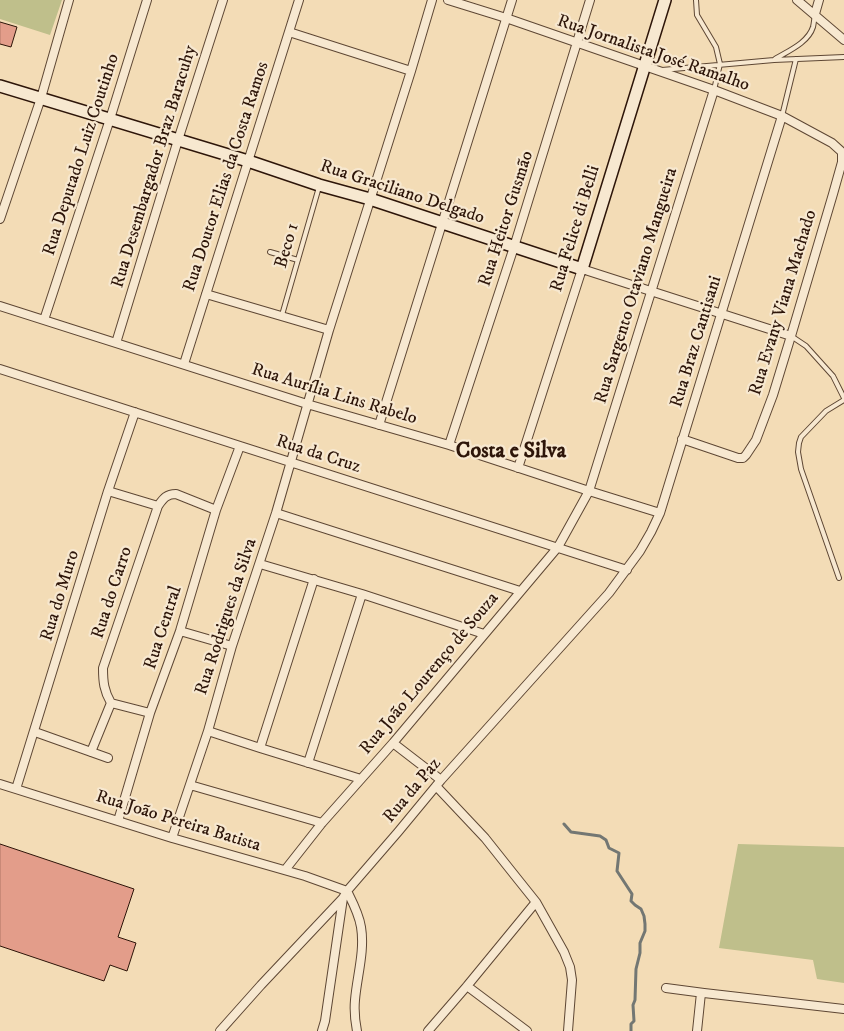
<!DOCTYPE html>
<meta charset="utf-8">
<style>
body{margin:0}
canvas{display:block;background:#f3dcb6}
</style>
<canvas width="844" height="1031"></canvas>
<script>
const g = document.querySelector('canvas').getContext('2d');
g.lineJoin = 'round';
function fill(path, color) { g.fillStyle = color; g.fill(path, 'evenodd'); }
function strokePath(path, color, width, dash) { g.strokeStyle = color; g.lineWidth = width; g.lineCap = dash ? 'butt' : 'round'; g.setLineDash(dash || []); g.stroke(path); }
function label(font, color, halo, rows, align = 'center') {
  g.font = font + ' "IM FELL DW Pica",serif'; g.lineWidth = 4.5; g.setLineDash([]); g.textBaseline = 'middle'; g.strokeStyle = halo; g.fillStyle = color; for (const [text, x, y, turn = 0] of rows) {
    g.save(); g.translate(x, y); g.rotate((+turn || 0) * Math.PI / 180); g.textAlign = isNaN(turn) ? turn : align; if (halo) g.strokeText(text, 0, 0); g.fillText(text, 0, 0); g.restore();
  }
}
fill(new Path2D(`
 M0 0H62L50 35 0 19Z
 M738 844 844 847V983L817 979 813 960 719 948Z`), '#bfbf8b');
strokePath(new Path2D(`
 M564 824 571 832 600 836 606 840 609 848 619 853 617 871 632 894 631 901 635 905 641 909 644 916 645 924V931L640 943V953L636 969 635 1000 633 1005 634 1021 631 1024V1031`), '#737773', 3);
const building = new Path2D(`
 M0 22 17 27 11 47 0 44Z
 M0 844 134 889 118 937 136 943 127 971 110 965 104 981 0 946Z`);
fill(building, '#e39d8a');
strokePath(building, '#2d1509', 1);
const lane = new Path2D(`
 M696 0 697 15 716 47 720 64 714 90
 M775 59C788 51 808 43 813 27 814 23 814 19 815 15
 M662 70 774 60 844 57
 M782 116 796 59
 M270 252 298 260
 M282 315 319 187
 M791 336 806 346 833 376 844 398
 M839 578 801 469 798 452 799 443 801 437 826 411 844 400`);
const street = new Path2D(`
 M448 0 506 18 714 90 782 116 832 143 842 152V162L833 194 791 336 773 395 756 440 746 455 743 458H738L682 439
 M797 0 844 40
 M815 14 819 0
 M289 32 411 71
 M0 219 41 98 69 0
 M206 294 329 330
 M0 306 307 404 449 445 589 491 660 513
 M44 320 110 119 147 0
 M116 343 178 140 223 0
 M184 364 299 0
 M0 369 627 570
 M379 425 512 0
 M449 445 514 247 590 0
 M518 468 582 269 791 336
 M108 491 158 506
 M276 513 520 591
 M260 564 362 594 484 634
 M180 631 232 646
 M111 703 150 713
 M208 731 260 748 361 779
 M35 732 108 758
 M393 743 441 780
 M260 748 314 579
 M91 752 111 703C104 691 103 682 103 668L158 506C163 499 166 494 176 494L216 510
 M308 763 362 594
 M0 784 172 838 305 876 347 891
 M190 785 322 823
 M436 786 485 838 516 877 536 902 564 952 570 967 572 980 568 1031
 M16 789 108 491 135 412
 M118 821 150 713 180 631 216 510 240 446
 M172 838 208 731 232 646 276 513 329 330 411 71 432 0
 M285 870 322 823 393 743 558 547 589 491 714 90
 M347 891C353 903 359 914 361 927 365 951 357 976 355 1000 354 1011 355 1021 357 1031
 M467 986 527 1031
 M666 988 704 993 844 1009
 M220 1031 261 985 343 898 347 891 398 832 441 780 609 593 640 551 651 532 660 513 782 116
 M322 1031 325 1021 343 898
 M428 1031 467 986 536 902
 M697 1031 701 993`);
const secondary = new Path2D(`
 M0 86 248 161 319 185 370 199 582 269 665 0`);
strokePath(lane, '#5e4734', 6);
strokePath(street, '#5e4734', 10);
strokePath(secondary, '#2d1509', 14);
strokePath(lane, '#f7e8d0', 4);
strokePath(street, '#f7e8d0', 8);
strokePath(secondary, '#f7e8d0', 11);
label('18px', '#2d1509', '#f7e8d0', [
 ["Rua Jornalista José Ramalho",653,54,19],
 ["Rua Deputado Luiz Coutinho",82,155,-72],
 ["Rua Desembargador Braz Baracuhy",155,167,-73],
 ["Rua Doutor Elias da Costa Ramos",227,177,-72],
 ["Rua Graciliano Delgado",402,193,18],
 ["Rua Heitor Gusmão",507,219,-72],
 ["Rua Felice di Belli",576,229,-73],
 ["Beco 1",288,246,-74],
 ["Rua Sargento Otaviano Mangueira",637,286,-73],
 ["Rua Evany Viana Machado",784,303,-73],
 ["Rua Braz Cantisani",697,342,-73],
 ["Rua Aurília Lins Rabelo",334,395,17],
 ["Rua da Cruz",318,455,18],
 ["Rua do Carro",113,593,-72],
 ["Rua do Muro",61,596,-73],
 ["Rua Rodrigues da Silva",227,617,-72],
 ["Rua Central",164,628,-72],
 ["Rua João Lourenço de Souza",430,674,-50],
 ["Rua da Paz",413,791,-50],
 ["Rua João Pereira Batista",178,822,17]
]);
label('bold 22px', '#2d1509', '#f7e8d0', [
 ["Costa e Silva",511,452]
]);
</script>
